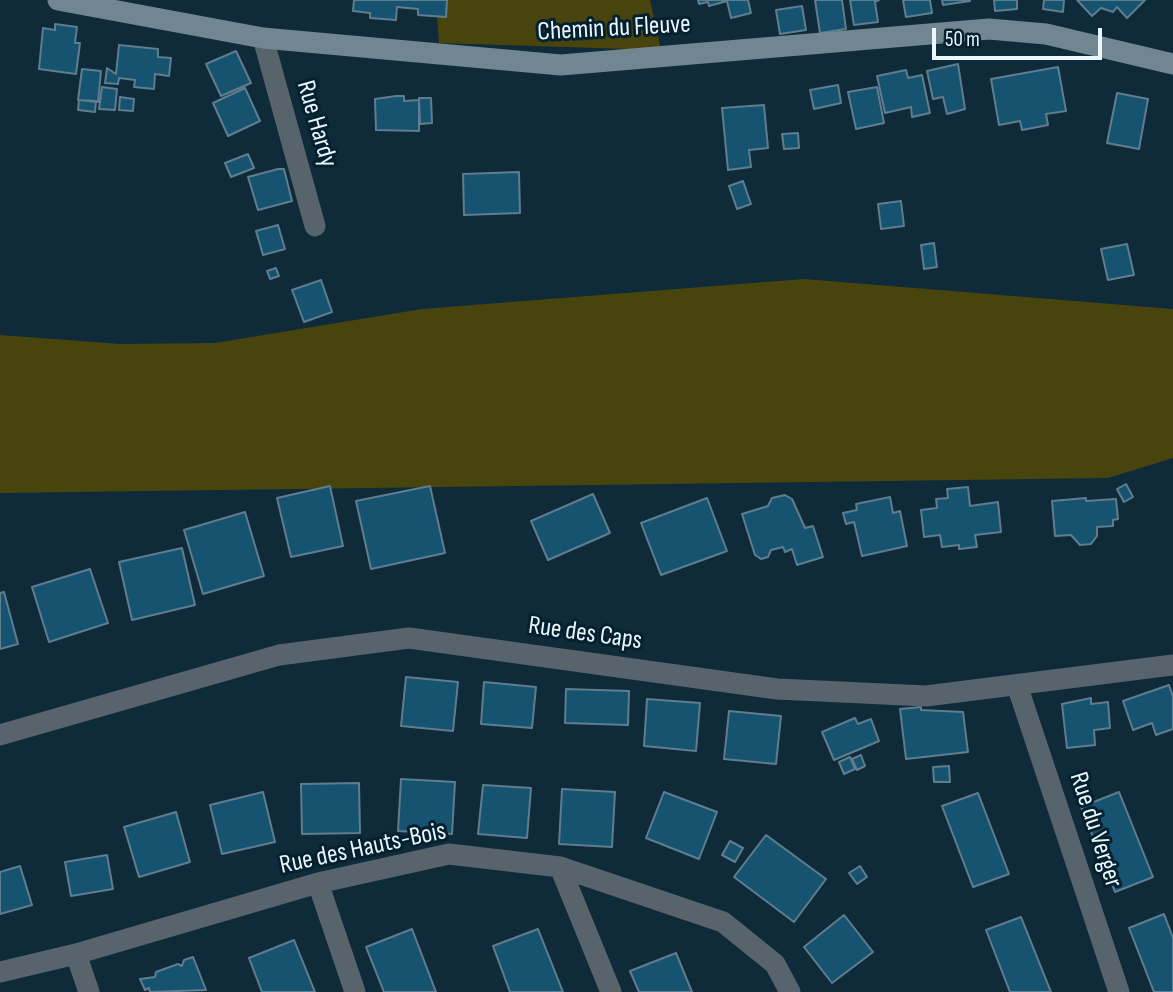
<!DOCTYPE html>
<style>
body{margin:0}
#map{position:relative;width:1173px;height:992px;overflow:hidden;background:#0f2b39;font-family:"Sofia Sans Condensed",sans-serif}
canvas{display:block}
.scale{position:absolute;left:932px;top:28px;width:170px;height:32px;box-sizing:border-box;border:4px solid #eaf7ff;border-top:0;padding-left:9px;font-size:21px;line-height:24px;white-space:nowrap;color:#eaf7ff;-webkit-text-stroke:5px #05212f;paint-order:stroke}
</style>
<div id="map">
<canvas width="1173" height="992"></canvas>
<div class="scale">50 m</div>
</div>
<script>
const g = document.querySelector('canvas').getContext('2d');
g.lineJoin = 'round';
function fill(path, color) { g.fillStyle = color; g.fill(path, 'evenodd'); }
function strokePath(path, color, width, dash) { g.strokeStyle = color; g.lineWidth = width; g.lineCap = dash ? 'butt' : 'round'; g.setLineDash(dash || []); g.stroke(path); }
function label(font, color, halo, rows, align = 'center') {
  g.font = font + ' "Sofia Sans Condensed",sans-serif'; g.lineWidth = 6; g.setLineDash([]); g.textBaseline = 'middle'; g.strokeStyle = halo; g.fillStyle = color; for (const [text, x, y, turn = 0] of rows) {
    g.save(); g.translate(x, y); g.rotate((+turn || 0) * Math.PI / 180); g.textAlign = isNaN(turn) ? turn : align; if (halo) g.strokeText(text, 0, 0); g.fillText(text, 0, 0); g.restore();
  }
}
fill(new Path2D(`
 M436 0H650L661 50 439 43Z
 M804 279 1173 309V458L1108 478 0 493V335L120 344 215 343 422 309Z`), '#48440d');
const building = new Path2D(`
 M354 0H447L446 17 418 15V9L397 7 396 20 370 18V13L353 11Z
 M698 0H748L751 13 731 18 727 1 709 6 708 2 699 4Z
 M815 0H842L846 29 820 33Z
 M850 0H879L875 2 878 22 854 25Z
 M903 0H930L932 13 906 17Z
 M942 0H969L970 1 943 5Z
 M994 0H1017V9L995 11Z
 M1044 0H1064L1063 12 1043 9Z
 M1077 0H1145L1127 18 1117 7 1113 12 1101 8 1092 16Z
 M802 6 806 30 780 34 776 10Z
 M55 24 77 27 75 43H80L76 74 39 69 43 28 55 30Z
 M119 45 158 49V57L171 58 169 76 155 74 154 89 134 87 135 80 119 78 118 84 105 83 107 68 116 74Z
 M236 51 251 83 221 96 206 64Z
 M958 64 965 109 947 114 943 97 933 99 927 71Z
 M1058 67 1066 111 1046 114 1048 125 1022 130 1020 121 999 125 991 79Z
 M82 69 101 71 98 102 78 100Z
 M906 70 908 78 922 75 930 113 912 117 911 107 885 113 877 76Z
 M838 85 841 103 814 109 810 90Z
 M102 87 117 89 115 110 99 109Z
 M877 87 884 123 856 129 848 92Z
 M245 88 260 121 228 136 213 103Z
 M1117 93 1148 99 1139 149 1107 143Z
 M396 96H404V101L419 100V131L376 130 375 99Z
 M120 97 134 99 133 111 119 110Z
 M419 98H431L432 123 420 124Z
 M79 100 96 101 95 112 78 110Z
 M764 105 768 148 749 150 751 167 728 170 722 108Z
 M798 133 799 148 784 149 782 134Z
 M248 154 254 168 231 177 225 163Z
 M278 169H284L292 201 258 210 248 177Z
 M519 172 520 213 464 215 463 174Z
 M743 181 751 204 737 209 729 186Z
 M901 201 904 226 881 229 878 204Z
 M278 225 285 249 263 255 256 231Z
 M934 243 937 267 924 269 921 245Z
 M1127 244 1134 275 1108 280 1101 249Z
 M276 268 279 276 270 279 267 271Z
 M321 280 332 312 304 322 292 290Z
 M1126 484 1133 497 1124 502 1117 489Z
 M330 486 343 546 291 557 277 498Z
 M430 486 445 553 371 569 356 501Z
 M968 487 970 506 998 502 1001 532 975 535 977 547 959 549V545L942 547 940 535 924 537 921 510 937 508 936 499 948 498 947 489Z
 M593 494 610 533 548 560 531 521Z
 M785 495 792 499 805 528 813 526 823 557 797 565 792 549 785 552 783 547 771 550 768 557 761 559 755 555 742 514 768 506 772 498Z
 M890 497 893 513 900 511 907 546 862 556 854 522 846 524 843 513 857 510 856 504Z
 M707 498 727 551 661 575 641 523Z
 M1086 498V501L1116 499 1118 519 1113 520V526L1097 527V536L1091 544 1080 545 1071 535 1055 536 1052 501Z
 M245 512 264 576 203 594 184 530Z
 M182 548 195 605 132 620 119 562Z
 M90 569 108 623 49 642 32 587Z
 M4 592 18 644 0 649V593Z
 M406 677 458 682 453 731 401 726Z
 M484 682 536 687 532 728 481 724Z
 M1169 685 1173 697V729L1156 735 1152 723 1133 730 1123 701Z
 M566 689 629 691 628 725 565 723Z
 M1091 698V704L1108 702 1110 728 1094 730 1095 745 1067 748 1062 704Z
 M647 699 700 703 696 751 644 746Z
 M921 707V710L963 712 968 752 906 759 900 709Z
 M729 711 781 716 776 764 724 759Z
 M855 718 858 724 871 719 879 741 834 760 822 732Z
 M861 755 865 766 857 770 852 759Z
 M850 757 855 769 844 774 839 762Z
 M949 766 950 782H934L933 767Z
 M401 779 455 782 452 834 398 831Z
 M359 783 360 833 302 834 301 784Z
 M483 785 531 788 527 838 478 834Z
 M562 789 615 792 612 847 559 844Z
 M263 792 275 842 222 854 210 805Z
 M664 792 717 812 699 859 646 838Z
 M1119 792 1153 877 1115 892 1081 807Z
 M978 793 1009 874 973 887 942 806Z
 M176 812 190 862 139 877 124 827Z
 M766 835 826 879 794 922 734 877Z
 M730 841 743 848 735 862 722 855Z
 M107 855 113 889 71 896 65 862Z
 M20 866 32 905 0 914V872Z
 M860 866 867 877 857 884 849 873Z
 M1164 914 1173 938V992H1154L1129 928Z
 M844 915 873 952 832 983 804 947Z
 M1021 917 1051 992H1010L986 930Z
 M412 929 436 992H384L366 947Z
 M538 929 563 992H510L493 946Z
 M294 940 315 992H262L249 958Z
 M676 953 692 992H639L630 971Z
 M193 957 206 990 150 992 149 988 145 990 140 979 155 977 156 972 178 964 182 966 184 960Z`);
fill(building, '#155371');
strokePath(building, '#607d8e', 2);
strokePath(new Path2D(`
 M263 38 315 226
 M1017 685 1119 992
 M0 735 279 655 409 638 777 689 926 696 1173 665
 M560 867 611 992
 M318 883 355 992
 M76 954 89 992
 M0 972 76 954 318 883 449 854 560 867 723 922 775 964 790 992`), '#58646b', 21);
strokePath(new Path2D(`
 M58 0 263 38 561 65 989 29 1046 34 1173 64`), '#728692', 21);
label('26px', '#eaf7ff', '#05212f', [
 ["Chemin du Fleuve",614,29,-3],
 ["Rue Hardy",316,124,74],
 ["Rue des Caps",585,634,8],
 ["Rue du Verger",1095,830,72],
 ["Rue des Hauts-Bois",363,849,-12]
]);
</script>
